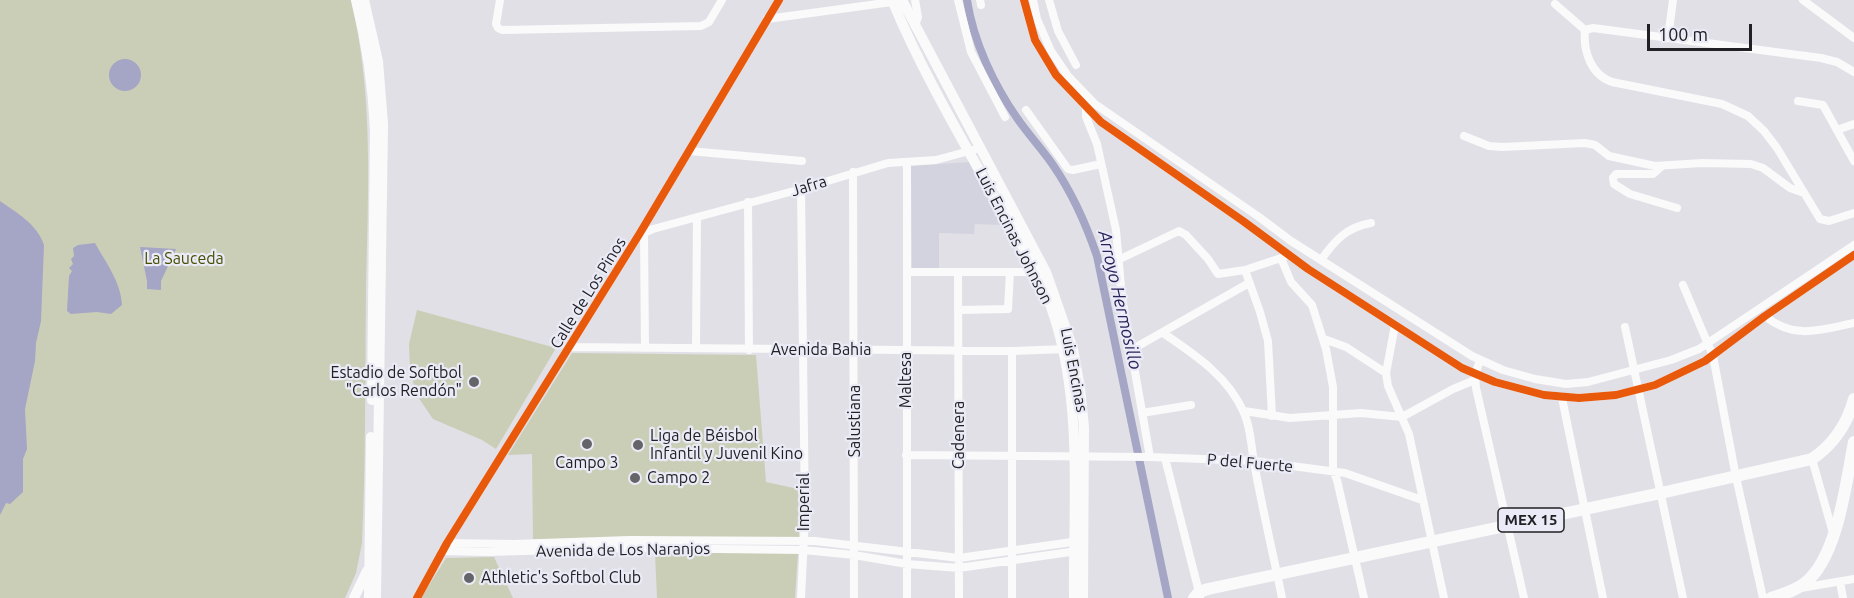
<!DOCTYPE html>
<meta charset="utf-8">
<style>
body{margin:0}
#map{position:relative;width:1854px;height:598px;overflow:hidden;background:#e0e0e6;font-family:Ubuntu,sans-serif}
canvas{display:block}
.scale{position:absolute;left:1647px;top:24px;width:105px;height:27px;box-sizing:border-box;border:3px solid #212125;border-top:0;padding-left:8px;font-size:18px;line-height:21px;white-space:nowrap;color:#212125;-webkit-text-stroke:4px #eaebf6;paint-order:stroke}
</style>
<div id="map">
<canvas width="1854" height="598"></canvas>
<div class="scale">100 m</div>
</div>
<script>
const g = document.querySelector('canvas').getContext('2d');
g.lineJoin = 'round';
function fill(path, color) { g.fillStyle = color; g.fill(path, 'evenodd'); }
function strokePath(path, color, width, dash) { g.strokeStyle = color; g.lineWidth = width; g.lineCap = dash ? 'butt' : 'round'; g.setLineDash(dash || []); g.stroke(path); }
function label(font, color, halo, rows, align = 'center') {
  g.font = font + ' Ubuntu,sans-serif'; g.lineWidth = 4.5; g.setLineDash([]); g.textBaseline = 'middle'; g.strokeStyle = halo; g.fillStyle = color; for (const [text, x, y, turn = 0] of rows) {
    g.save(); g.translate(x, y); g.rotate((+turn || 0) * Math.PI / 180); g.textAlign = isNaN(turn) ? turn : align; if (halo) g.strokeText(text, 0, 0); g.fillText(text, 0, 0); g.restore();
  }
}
fill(new Path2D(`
 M969 162 1001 225 975 224 974 234 939 233V268H912L911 166Z`), '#d3d3e0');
fill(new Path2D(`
 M0 0H351C374 97 368 192 366 291 365 375 366 459 362 543L356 573 345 598H0Z
 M417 310 556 348 496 449 482 440 433 419 416 394 410 370 409 344Z
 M572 353 756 355 766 482 798 489 799 537 533 539 532 454 508 455Z
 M655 553H798L795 598H657Z
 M494 557 513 598H421L446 558Z`), '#caceb7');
fill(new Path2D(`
 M109 75a16 16 0 1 1 32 0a16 16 0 1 1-32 0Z
 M0 201C17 213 37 224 44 245L41 321 36 343 35 361 25 409 27 449 23 459V492L10 504 6 503 0 515Z
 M95 243C106 263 121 282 122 305L111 314 97 312 71 314 67 311 69 276 72 271 69 268 73 264 71 259 74 256 73 248 78 245Z
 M140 247 176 249 161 281V290L147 289V281Z`), '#a5a5c5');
strokePath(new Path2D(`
 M967 0C973 41 994 85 1017 118 1028 134 1042 149 1053 165 1073 194 1086 224 1097 256L1168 598`), '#a5a5c5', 8);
strokePath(new Path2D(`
 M500 0 496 24 498 28 502 30 701 26 709 22 722 0
 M915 0 918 17 915 26
 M958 0 971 52 1005 117
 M980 0 981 5
 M1024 0 1035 40 1056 75 1101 122 1243 221 1308 269 1462 368 1495 382 1544 395 1579 398 1616 395 1655 385 1705 361 1765 316 1854 255
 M1033 0 1037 19 1051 51 1068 76 1095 104 1259 217 1291 241 1472 356 1503 370 1535 379 1566 384 1588 382 1671 360 1699 349 1854 245
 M1049 0 1058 31 1076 65
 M1803 0 1854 38
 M1555 4 1585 30
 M767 19 892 2
 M1668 38 1673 0
 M1854 72 1837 62 1821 58 1593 28 1585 30C1583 51 1591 75 1612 82L1722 104 1748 116 1764 131 1777 148 1820 219 1829 221 1854 213
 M1798 101 1823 105 1854 161
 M1086 108V117L1097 144 1116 230 1122 298 1150 457
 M1026 110 1068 169 1073 170 1101 164
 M1837 130 1854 124
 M1464 136 1489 146 1502 147 1585 143 1595 145 1609 156 1655 166 1702 163 1751 164 1763 168 1790 188 1804 193
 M689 151 802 161
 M1662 166 1653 174H1616L1613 178 1614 184 1630 194 1677 208
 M853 172 854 598
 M801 189 805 517 801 598
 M748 202 749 350
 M640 233H644L653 229 801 189 888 163 936 160 980 148
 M644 233 645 348
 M1281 258 1291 282 1312 305 1326 349 1333 387V471L1337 480 1364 598
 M1120 259 1179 231 1186 235 1208 259 1218 274 1245 270
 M1321 260C1335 240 1347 227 1371 223
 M907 272H1040
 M958 272 959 598
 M1683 285 1713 356 1736 477 1763 598
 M959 310 1008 309 1010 272
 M1765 316C1794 340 1820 330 1854 323
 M1395 325 1386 373 1388 386 1409 434 1444 598
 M1625 327 1683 598
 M1163 333C1194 354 1229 377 1244 413 1251 428 1251 446 1254 462 1262 508 1273 553 1282 598
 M1324 339 1346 347 1386 373
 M570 347 1012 351 1066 349
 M696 348 697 217
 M1131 350 1249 283
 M1480 360 1475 375 1476 388 1524 598
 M1562 398 1603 598
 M1244 411 1290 418 1361 413 1402 417 1453 389 1475 380
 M1142 413 1191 405
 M1272 416 1268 341 1260 312 1245 270 1284 257
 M906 455 1150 457 1254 461 1345 473 1422 500
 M1165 458 1200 596
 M1812 459 1833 533
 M447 543 514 544 629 540 815 541 959 558 1079 541
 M442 551 488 552 630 548 804 550 854 555 907 564 959 568 1077 551
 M1840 582 1843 598
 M1801 588 1854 579
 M417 598 447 543 640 233 779 0
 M907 598V162
 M1012 598V351`), '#fafafb', 8);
strokePath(new Path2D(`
 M356 0C367 44 373 85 375 130L372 400
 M364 0 378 61 383 124 376 598
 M892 0C922 72 963 141 1001 209 1021 244 1043 280 1055 319 1083 409 1073 505 1074 598
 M902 0 1046 272 1073 349 1080 388 1084 427 1083 598
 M354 598 367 571
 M369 598 371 437`), '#fafafb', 10);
strokePath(new Path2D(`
 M1194 598 1199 592 1208 589 1661 493 1812 459C1834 444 1847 425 1854 399
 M1771 598C1783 594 1795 591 1805 583 1838 557 1846 482 1854 442`), '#fafafb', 12);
strokePath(new Path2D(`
 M1024 0 1035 40 1056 75 1101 122 1243 221 1308 269 1462 368 1495 382 1544 395 1579 398 1616 395 1655 385 1705 361 1765 316 1854 255
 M417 598 447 543 640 233 779 0`), '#e8590c', 8);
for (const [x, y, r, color] of [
 [474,382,6,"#646469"],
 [587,444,6,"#646469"],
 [638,445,6,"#646469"],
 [635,478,6,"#646469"],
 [469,578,6,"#646469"]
]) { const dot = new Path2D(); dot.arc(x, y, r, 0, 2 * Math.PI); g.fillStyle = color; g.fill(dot); strokePath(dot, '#eaebf6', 2); }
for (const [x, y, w] of [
 [1531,520,66]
]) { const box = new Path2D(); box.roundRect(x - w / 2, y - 12, w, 24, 4.5); g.fillStyle = '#eaebf6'; g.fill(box); strokePath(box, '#212125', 1.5); }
label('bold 15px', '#212125', null, [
 ["MEX 15",1531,520]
]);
label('16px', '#212125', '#eaebf6', [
 ["Jafra",809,186,-17],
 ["Luis Encinas Johnson",1014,236,63],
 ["Calle de Los Pinos",588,293,-58],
 ["Avenida Bahia",821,350],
 ["Luis Encinas",1074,370,79],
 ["Maltesa",906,380,-90],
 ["Salustiana",855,421,-90],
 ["Cadenera",959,435,-90],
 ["P del Fuerte",1250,463,5],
 ["Imperial",804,502,-90],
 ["Avenida de Los Naranjos",623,550,-1]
]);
label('16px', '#484f00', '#eaebf6', [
 ["La Sauceda",184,259]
]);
label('16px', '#212125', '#eaebf6', [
 ["Estadio de Softbol",462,373,"right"],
 ["\"Carlos Rendón\"",462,391,"right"],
 ["Liga de Béisbol",650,436],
 ["Infantil y Juvenil Kino",650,454],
 ["Campo 3",587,463,"center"],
 ["Campo 2",647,478],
 ["Athletic's Softbol Club",481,578]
], 'left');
label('italic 18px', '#292258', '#eaebf6', [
 ["Arroyo Hermosillo",1120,300,77]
]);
</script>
